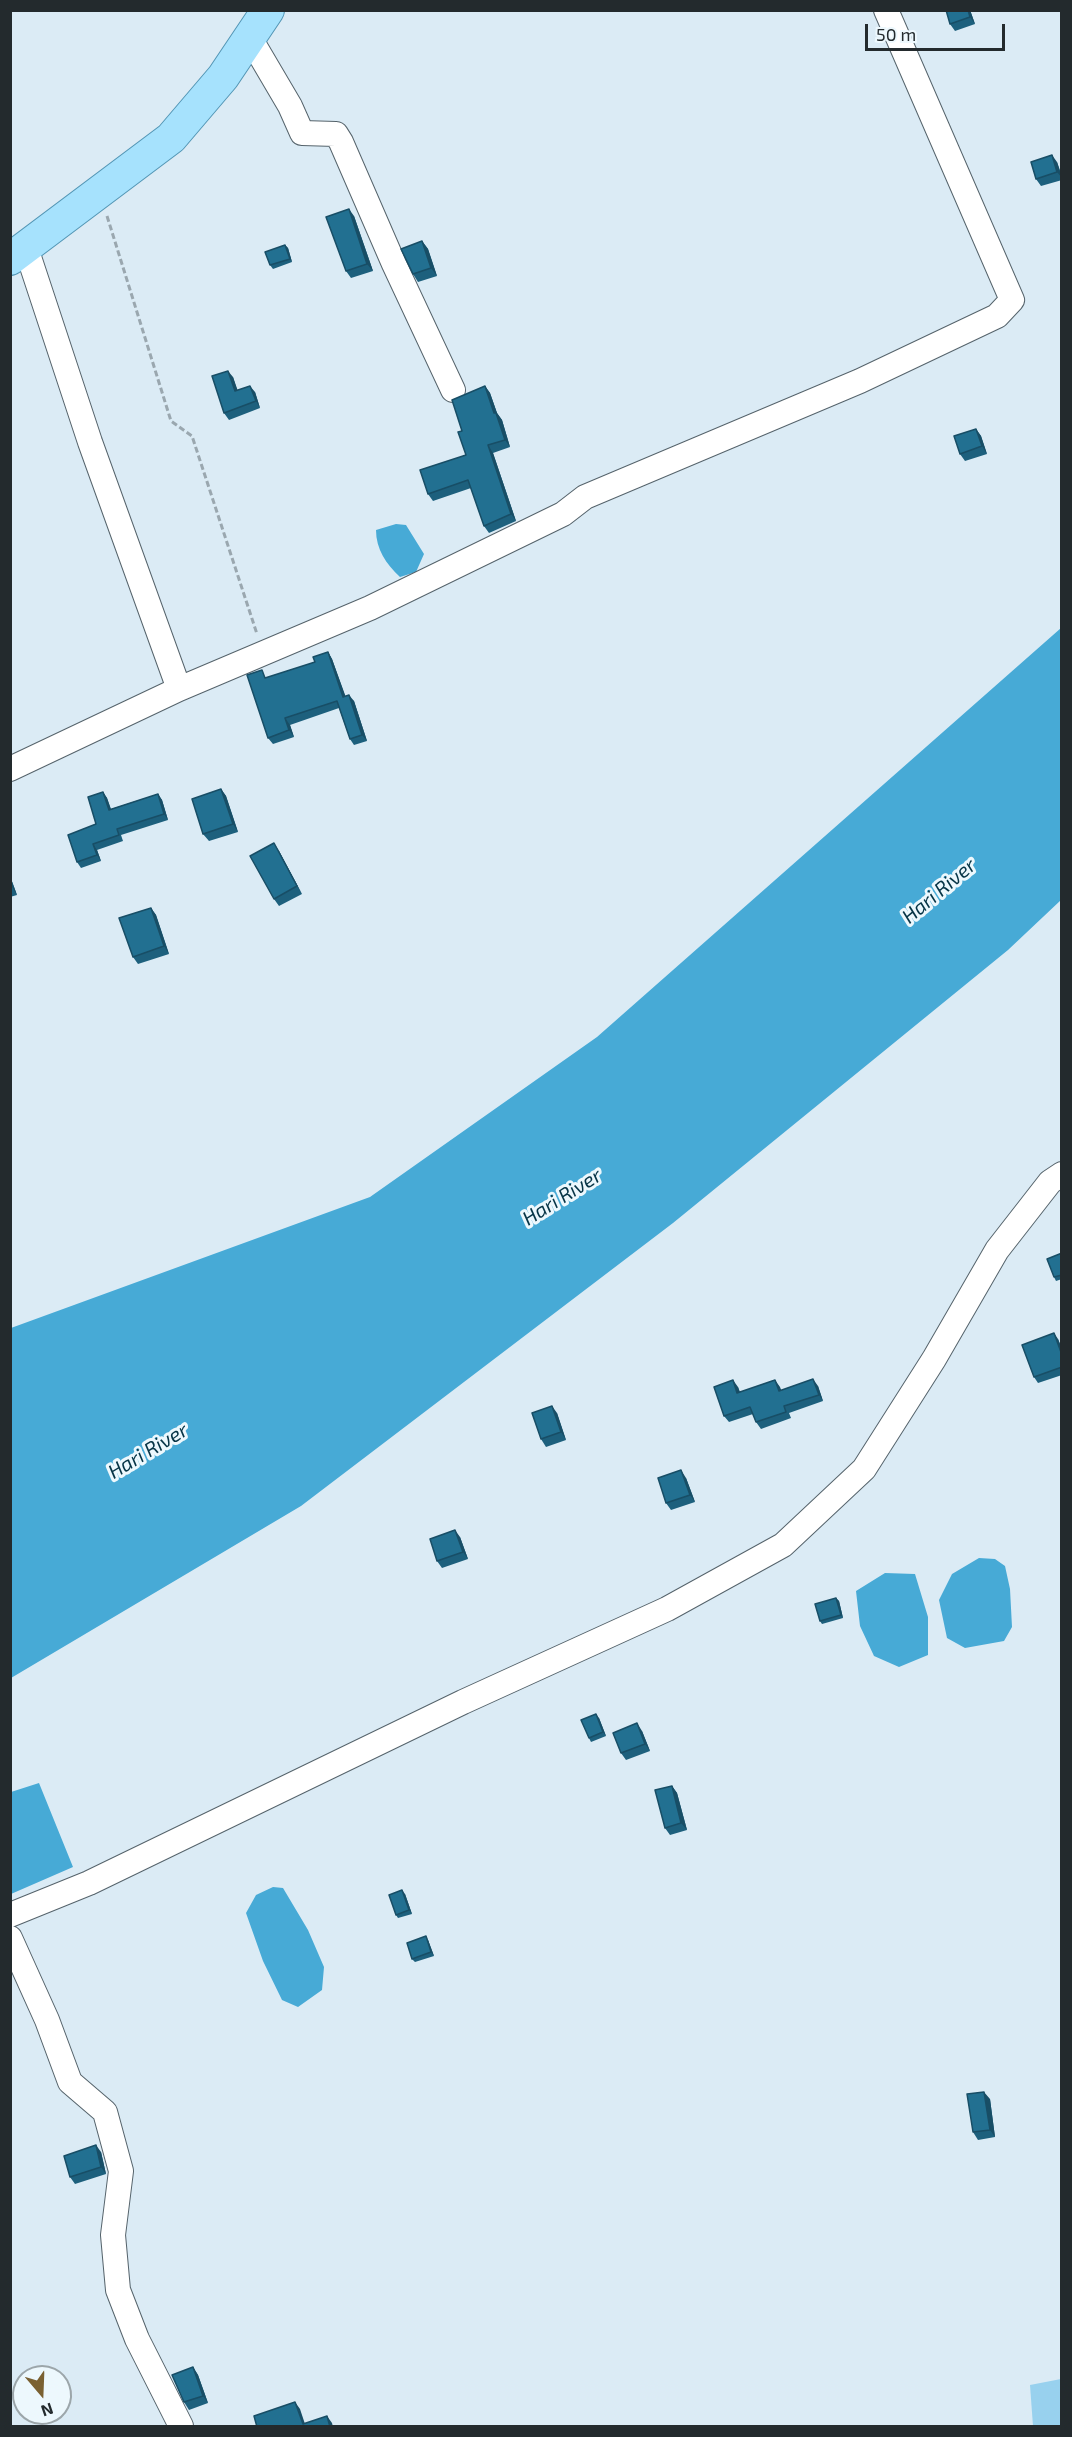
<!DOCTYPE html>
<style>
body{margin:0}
#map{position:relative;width:1072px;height:2437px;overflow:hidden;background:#dbebf5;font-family:"Exo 2",sans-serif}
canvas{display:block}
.frame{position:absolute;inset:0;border:12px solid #232a2d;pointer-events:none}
.north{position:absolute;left:12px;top:2365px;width:60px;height:60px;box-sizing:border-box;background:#edf8fd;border:2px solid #9ca6aa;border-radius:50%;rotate:161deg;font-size:16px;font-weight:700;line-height:24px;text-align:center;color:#232a2d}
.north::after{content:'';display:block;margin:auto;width:21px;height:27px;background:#7a6132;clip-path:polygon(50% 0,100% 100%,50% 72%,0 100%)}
.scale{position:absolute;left:865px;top:24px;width:140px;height:27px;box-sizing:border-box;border:3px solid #232a2d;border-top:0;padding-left:8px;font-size:18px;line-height:21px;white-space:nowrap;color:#232a2d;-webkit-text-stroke:4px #edf8fd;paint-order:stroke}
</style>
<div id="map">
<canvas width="1072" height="2437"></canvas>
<div class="frame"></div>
<div class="north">N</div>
<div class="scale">50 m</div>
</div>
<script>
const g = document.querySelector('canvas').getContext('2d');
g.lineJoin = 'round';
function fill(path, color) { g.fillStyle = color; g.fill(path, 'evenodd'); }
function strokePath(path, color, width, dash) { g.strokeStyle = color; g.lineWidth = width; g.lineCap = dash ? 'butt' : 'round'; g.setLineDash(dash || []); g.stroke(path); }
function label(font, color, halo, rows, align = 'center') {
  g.font = font + ' "Exo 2",sans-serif'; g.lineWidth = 6; g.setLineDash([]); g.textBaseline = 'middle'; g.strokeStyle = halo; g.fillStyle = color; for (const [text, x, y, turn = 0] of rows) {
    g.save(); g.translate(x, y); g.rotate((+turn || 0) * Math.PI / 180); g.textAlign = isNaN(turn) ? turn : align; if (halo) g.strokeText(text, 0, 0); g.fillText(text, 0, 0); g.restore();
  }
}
fill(new Path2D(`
 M1061 2379V2426H1033L1030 2385Z`), '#98d1ee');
fill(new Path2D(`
 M396 524 406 525 424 554 416 572 400 577C386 564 376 549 376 530Z
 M1061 628V900L1008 950 673 1223 301 1506 11 1678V1328L370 1197 597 1037Z
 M979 1558 995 1559 1005 1566 1010 1589 1012 1627 1004 1641 965 1648 947 1638 939 1600 952 1574Z
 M885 1573 915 1574 928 1617V1655L899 1667 874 1656 860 1626 856 1591Z
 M39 1783 73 1867 11 1894V1792Z
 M273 1887 283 1888 308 1930 324 1967 322 1990 298 2007 282 2000 263 1961 246 1913 256 1895Z`), '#47aad6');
const minor = new Path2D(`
 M250 38 290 106 302 133 336 134 341 142 394 264 453 390
 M26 248 90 442 179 689
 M10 769 179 689 370 608 563 514 585 497 860 381 997 316 1012 300 886 10
 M10 1915 89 1883 463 1702 667 1609 783 1545 864 1469 934 1359 997 1250 1050 1182 1062 1174
 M10 1938 47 2020 70 2082 105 2112 121 2171 113 2235 118 2290 137 2339 181 2426`);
const major = new Path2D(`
 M10 259 171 138 223 77 268 10`);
strokePath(minor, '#55636b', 26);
strokePath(major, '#5295b4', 34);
strokePath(new Path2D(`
 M107 216 171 421 192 436 257 634`), '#9aa7af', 3, [6, 3]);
strokePath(minor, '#fff', 24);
strokePath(major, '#a6e2fd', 32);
fill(new Path2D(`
 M946 10H970L975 24 955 31 950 24Z
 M1057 162 1062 176V180L1041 186 1036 179Z
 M354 216 373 271 351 278 346 271Z
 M422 241 428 249 437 276 418 282 413 274Z
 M285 245 288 248 292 262 273 269 270 265Z
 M233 377 237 390 255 392 260 408 229 420 224 413Z
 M485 386 490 393 497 413 502 420 510 447 493 453 516 521 489 533 484 526 471 488 433 501 428 494 466 455 462 431Z
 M976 429 981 436 987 454 965 461 960 454Z
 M328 652 332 659 345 696 354 701 367 741 354 745 350 739 339 708 290 725 294 737 273 744 268 738 267 677V678L315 662Z
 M221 789 226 796 238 832 209 841 203 834Z
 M103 792 107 798 111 809 158 794 162 800 168 820 121 835 123 841 97 850 101 861 81 868 77 862 96 824Z
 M279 851 302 894 279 906 274 899Z
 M10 876 17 895 10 897Z
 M151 908 156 915 169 954 138 964 133 957Z
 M1062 1253V1279L1056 1281 1054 1277Z
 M1058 1339 1062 1349V1375L1038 1383 1034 1377Z
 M775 1380 781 1390 818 1386 823 1401 789 1413 791 1418 761 1429 756 1422 753 1414 729 1422 724 1416 738 1387 740 1392Z
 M557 1413 566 1440 546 1447 541 1439Z
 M686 1478 695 1502 671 1510 666 1503Z
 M460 1537 468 1559 442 1568 437 1561Z
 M836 1598 839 1601 843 1618 822 1624 820 1621Z
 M599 1718 606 1736 591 1742 589 1738Z
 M642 1731 650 1751 626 1760 621 1753Z
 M672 1786 677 1793 687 1830 670 1835 665 1828Z
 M405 1894 412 1914 398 1918 396 1915Z
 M428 1940 434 1956 415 1962 412 1959Z
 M990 2099 995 2137 978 2140 973 2132Z
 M101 2152 106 2174 75 2184 70 2177Z
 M193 2367 198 2375 208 2403 189 2410 184 2402Z`), '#1d607d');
fill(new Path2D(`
 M968 10H970L975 24 970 17Z
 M1052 155 1057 162 1062 178 1057 172Z
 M349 209 354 216 373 271 367 264Z
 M422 241 428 249 437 276 431 268Z
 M285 245 288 248 292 262 290 259Z
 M228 371 233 377 240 397 235 391Z
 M250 386 255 392 260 408 256 401Z
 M485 386 490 393 497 413 502 420 510 447 505 440 494 413Z
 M976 429 981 436 987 454 982 446Z
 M488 445 493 453 516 521 511 514Z
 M328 652 332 659 348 703 343 697Z
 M349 695 354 701 367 741 362 735Z
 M285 718 290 725 294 737 289 730Z
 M221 789 226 796 238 832 233 824Z
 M103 792 107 798 113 816 109 810Z
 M158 794 162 800 168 820 164 814Z
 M274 843 279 851 302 894 297 886Z
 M93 844 97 850 101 861 97 855Z
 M10 876 17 895 10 884Z
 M151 908 156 915 169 954 164 946Z
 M1054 1333 1058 1339 1062 1349V1355Z
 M813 1379 818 1386 823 1401 819 1395Z
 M733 1380 738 1387 742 1400 737 1393Z
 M775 1380 780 1387 784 1398 779 1391Z
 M552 1406 557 1413 566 1440 561 1432Z
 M681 1470 686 1478 695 1502 690 1495Z
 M455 1530 460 1537 468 1559 463 1552Z
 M836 1598 839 1601 843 1618 841 1615Z
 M596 1714 599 1718 606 1736 603 1732Z
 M637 1723 642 1731 650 1751 645 1744Z
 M672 1786 677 1793 687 1830 681 1823Z
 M402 1890 405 1894 412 1914 409 1910Z
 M426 1936 428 1940 434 1956 431 1952Z
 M984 2092 990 2099 995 2137 990 2130Z
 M96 2145 101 2152 106 2174 101 2167Z
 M193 2367 198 2375 208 2403 203 2396Z
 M295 2402 300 2409 306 2427 303 2424Z
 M327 2416 332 2423 333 2427H330Z`), '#184e66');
const building = new Path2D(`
 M946 10H968L970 17 950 24Z
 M1052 155 1057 172 1036 179 1031 162Z
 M349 209 367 264 346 271 326 217Z
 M422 241 431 268 413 274 401 249Z
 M285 245 290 259 270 265 265 252Z
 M228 371 235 391 250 386 256 401 224 413 212 376Z
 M485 386 494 413H496L505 440 488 445 511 514 484 526 468 480 428 494 420 470 466 455 458 432 462 431 452 400Z
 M976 429 982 446 960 454 954 436Z
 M328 652 343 697 349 695 362 735 350 739 337 701 285 718 289 730 268 738 247 675 262 670 265 678 315 662 313 657Z
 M221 789 233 824 203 834 192 799Z
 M103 792 109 810 158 794 164 814 117 829 119 835 93 844 97 855 77 862 68 835 96 824 88 797Z
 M274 843 297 886 274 899 250 856Z
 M151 908 164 946 133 957 119 918Z
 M1062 1253V1275L1054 1277 1047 1259Z
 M1054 1333 1062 1355V1367L1034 1377 1022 1345Z
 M813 1379 819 1395 784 1406 786 1412 756 1422 750 1407 724 1416 714 1387 733 1380 737 1393 775 1380 779 1391Z
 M552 1406 561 1432 541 1439 532 1413Z
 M681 1470 690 1495 666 1503 658 1478Z
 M455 1530 463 1552 437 1561 430 1539Z
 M836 1598 841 1615 820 1621 815 1604Z
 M596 1714 603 1732 589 1738 581 1720Z
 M637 1723 645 1744 621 1753 613 1733Z
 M672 1786 681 1823 665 1828 655 1790Z
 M402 1890 409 1910 396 1915 389 1895Z
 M426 1936 431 1952 412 1959 407 1943Z
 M984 2092 990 2130 973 2132 967 2094Z
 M96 2145 101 2167 70 2177 64 2156Z
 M193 2367 203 2396 184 2402 172 2375Z
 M295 2402 303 2424 327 2416 330 2427H257L254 2416Z`);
fill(building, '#227091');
strokePath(building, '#184e66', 1.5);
label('italic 20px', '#063446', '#edf8fd', [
 ["Hari River",939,891,-40],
 ["Hari River",562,1197,-32],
 ["Hari River",148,1451,-31]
]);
</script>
